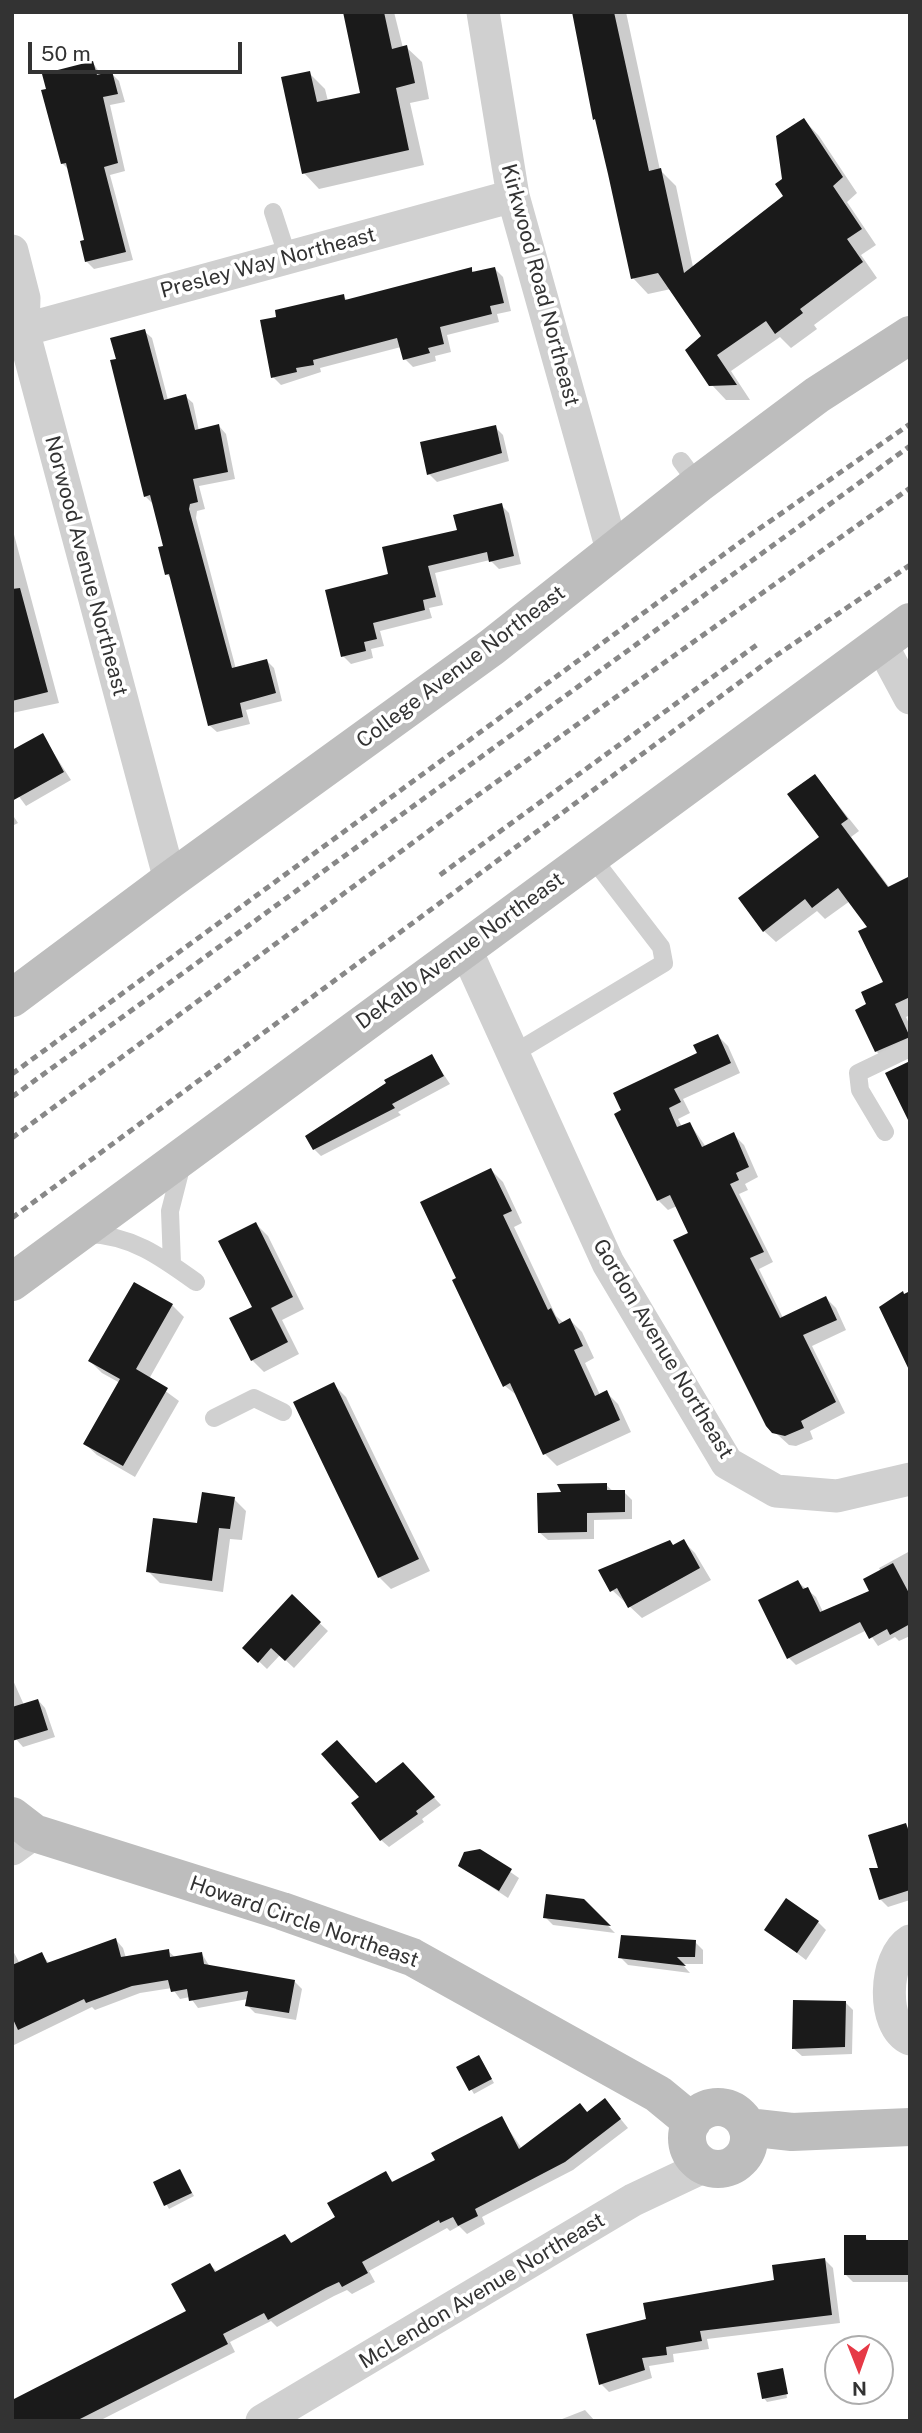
<!DOCTYPE html>
<style>
body{margin:0}
#map{position:relative;width:922px;height:2433px;overflow:hidden;background:#fff;font-family:"Public Sans",sans-serif}
canvas{display:block}
.frame{position:absolute;inset:0;border:14px solid #333;pointer-events:none}
.north{position:absolute;left:824px;top:2335px;width:70px;height:70px;box-sizing:border-box;background:#fff;border:2px solid #adadad;border-radius:50%;rotate:179deg;font-size:19px;font-weight:700;line-height:28px;text-align:center;color:#333}
.north::after{content:'';display:block;margin:auto;width:24px;height:32px;background:#e63946;clip-path:polygon(50% 0,100% 100%,50% 72%,0 100%)}
.scale{position:absolute;left:28px;top:42px;width:214px;height:32px;box-sizing:border-box;border:4px solid #333;border-top:0;padding-left:9px;font-size:21px;line-height:24px;white-space:nowrap;color:#333;-webkit-text-stroke:5px #fff;paint-order:stroke}
</style>
<div id="map">
<canvas width="922" height="2433"></canvas>
<div class="frame"></div>
<div class="north">N</div>
<div class="scale">50 m</div>
</div>
<script>
const g = document.querySelector('canvas').getContext('2d');
g.lineJoin = 'round';
function fill(path, color) { g.fillStyle = color; g.fill(path, 'evenodd'); }
function strokePath(path, color, width, dash) { g.strokeStyle = color; g.lineWidth = width; g.lineCap = dash ? 'butt' : 'round'; g.setLineDash(dash || []); g.stroke(path); }
function label(font, color, halo, rows, align = 'center') {
  g.font = font + ' "Public Sans",sans-serif'; g.lineWidth = 7; g.setLineDash([]); g.textBaseline = 'middle'; g.strokeStyle = halo; g.fillStyle = color; for (const [text, x, y, turn = 0] of rows) {
    g.save(); g.translate(x, y); g.rotate((+turn || 0) * Math.PI / 180); g.textAlign = isNaN(turn) ? turn : align; if (halo) g.strokeText(text, 0, 0); g.fillText(text, 0, 0); g.restore();
  }
}
fill(new Path2D(`
 M345 12H394L403 48 406 47 422 62 429 99 410 103 424 165 319 189 304 173 309 73 325 89 328 101 362 94Z
 M573 12H626L660 170 676 186 693 267 786 196 784 179 804 120 819 136 857 193 847 202 876 245 861 255 877 278 814 325 817 329 791 348 780 337 731 371 750 400H726L711 384 704 337 671 289 648 294 633 278Z
 M93 63 102 76 111 73 119 81 125 102 110 105 125 171 110 175 133 260 94 269 86 261V241L70 171 62 163Z
 M471 269 475 273 495 269 503 277 511 311 497 314 499 322 447 335 451 352 435 356 436 361 413 367 405 359 401 347 320 368 321 372 281 385 273 377 343 296 348 301Z
 M144 331 152 338 168 400 185 396 193 403 199 431 219 426 226 434 235 479 199 486 205 509 197 511 196 518 236 669 267 661 274 668 282 701 246 710 250 724 217 732 209 725 172 580 167 574 165 547 153 504 145 496 118 360Z
 M495 427 503 435 509 461 437 482 429 474Z
 M501 505 509 513 521 564 499 569 490 560 435 573 443 605 429 608 432 618 380 631 384 646 371 649 373 658 351 664 343 656 390 576Z
 M12 527 59 703 12 713Z
 M42 735 71 780 26 806 12 787Z
 M815 776 859 831 851 837 890 888 910 879V1015L906 1017 910 1026V1054L888 1063 876 1051 869 1005 885 983 870 928 850 901 825 919 817 911 776 942 764 931 821 838Z
 M12 814 18 823 12 826Z
 M718 1036 728 1046 740 1073 683 1099 690 1113 678 1119 682 1127 690 1124 706 1147 733 1134 744 1145 758 1177 745 1184 748 1190 739 1194 773 1262 759 1269 783 1318 826 1298 836 1308 846 1330 812 1346 845 1413 810 1431 813 1439 796 1446 789 1445 767 1425 677 1206 668 1210 658 1200 616 1115 699 1054Z
 M432 1057 450 1084 398 1112 401 1115 321 1156 314 1149Z
 M491 1170 503 1182 522 1223 514 1227 556 1316 564 1323 570 1320 582 1332 594 1358 585 1363 600 1395 606 1392 618 1404 631 1432 557 1466 545 1454 519 1397 505 1386 459 1279Z
 M256 1224 268 1236 304 1309 282 1320 299 1354 264 1372 252 1360Z
 M134 1284 172 1305 184 1317 149 1379 179 1401 135 1477 97 1455 85 1444 120 1383 102 1373 90 1361Z
 M334 1385 346 1397 430 1571 391 1589 379 1577Z
 M606 1485 614 1492H624L632 1500V1519L594 1520V1539L548 1540 539 1532 563 1494Z
 M234 1499 246 1511 242 1540 230 1539 223 1592 160 1583 148 1571Z
 M683 1541 695 1553 711 1580 642 1618 612 1590Z
 M910 1551V1636L899 1641 895 1637 878 1646 867 1630 796 1665 789 1658 798 1582 816 1597 823 1612 871 1592 881 1572 879 1568Z
 M292 1597 328 1631 294 1668 280 1655 267 1669 245 1648Z
 M12 1678 24 1705 38 1700 45 1708 55 1737 23 1747 16 1739 12 1740Z
 M410 1772 441 1805 422 1819 424 1822 389 1847 381 1840 362 1797 376 1785Z
 M905 1825 910 1829V1900L888 1907 880 1899 881 1870Z
 M480 1851 519 1878 508 1898 460 1866Z
 M583 1900 615 1933 553 1925 545 1917Z
 M818 1922 826 1930 806 1960 767 1930Z
 M116 1940 123 1948 126 1958 168 1951 176 1958 202 1954 210 1967 294 1981 302 1989 296 2020 255 2013 247 2005 248 1999 198 2008 190 1997 180 1999 172 1988 140 1993 95 2010 92 2007 12 2046V1949L20 1964 41 1954 50 1964Z
 M695 1942 703 1950V1964H682L690 1973 628 1965 620 1957Z
 M845 2002 853 2010 852 2054 802 2056 794 2049Z
 M482 2061 494 2083 474 2094 459 2068Z
 M605 2100 628 2128 573 2170 482 2217 485 2224 467 2234 459 2226 450 2231 447 2228 369 2271 375 2282 352 2294 347 2290 334 2296 277 2327 271 2321 230 2342 235 2352 99 2421H12L188 2312 210 2265 218 2272 285 2236 293 2244 338 2218 385 2173 394 2183 438 2161 501 2118 522 2149 580 2105 588 2113Z
 M180 2171 194 2196 169 2209 155 2183Z
 M865 2237 870 2242 910 2241V2282H853L845 2274Z
 M825 2260 833 2268 840 2323 707 2339 709 2349 673 2354 674 2362 649 2366 652 2378 609 2392 601 2384 648 2320 776 2282Z
 M783 2370 787 2398 767 2402 764 2398Z
 M585 2410 595 2421H557Z`), '#0003');
fill(new Path2D(`
 M343 12H384L392 49 407 45 415 83 396 88 409 150 302 174 281 77 310 71 317 102 360 93Z
 M572 12H614L649 171 661 168 684 273 783 196 775 184 782 179 776 136 804 118 843 177 833 186 862 229 847 239 863 262 800 309 803 313 775 334 766 321 717 355 737 385 709 386 685 350 701 336 658 273 631 279 608 174 595 119 593 120Z
 M93 61 97 75 112 71 118 94 103 97 118 163 104 167 126 252 85 262 80 241 84 240 66 163 61 164 41 90 46 89 42 74Z
 M472 267V272L495 267 504 303 490 306 492 314 440 327 444 344 428 348 430 353 403 360 397 338 313 360 314 365 296 368 297 372 271 378 260 320 276 317 275 310 344 294 345 300Z
 M145 329 164 400 186 394 195 430 219 424 228 472 193 479 198 502 190 504 189 509 232 668 267 659 276 693 240 703 243 717 208 726 169 574 165 575 158 547 163 546 150 495 144 497 110 360 116 359 110 338Z
 M496 425 502 453 427 475 420 442Z
 M502 503 514 556 489 562 487 552 428 566 436 597 423 600 425 610 373 623 377 639 364 642 366 651 341 657 325 590 388 574 382 547 457 530 453 515Z
 M20 588 48 692 12 701V589Z
 M43 733 64 772 12 801V750Z
 M815 774 848 819 841 824 888 887 910 876V997L895 1004 910 1037 875 1052 855 1010 866 1004 861 992 883 982 858 931 867 927 838 888 812 908 805 899 763 932 738 898 819 837 787 794Z
 M718 1034 731 1063 674 1089 681 1102 669 1108 677 1127 690 1122 702 1147 734 1132 749 1167 736 1173 739 1180 730 1184 764 1252 750 1258 780 1318 826 1296 837 1320 803 1335 836 1402 801 1421 804 1428 785 1436 772 1433 766 1426 673 1240 688 1233 670 1195 657 1201 614 1114 621 1110 613 1093 697 1053 693 1045Z
 M432 1054 444 1076 392 1104 395 1108 313 1150 305 1136 386 1083 384 1080Z
 M910 1061V1124L885 1073Z
 M491 1168 512 1211 503 1215 548 1310 551 1308 559 1324 570 1318 583 1346 574 1350 595 1396 607 1390 620 1420 543 1455 510 1383 503 1387 452 1280 456 1278 420 1202Z
 M256 1222 293 1297 271 1308 288 1342 251 1361 229 1318 252 1307 218 1241Z
 M134 1282 173 1304 136 1369 168 1388 123 1466 83 1444 120 1379 88 1361Z
 M903 1291 904 1294 910 1291V1372L879 1307Z
 M334 1382 419 1559 378 1578 293 1402Z
 M607 1483V1490H625V1512L587 1513V1532L538 1533 537 1493 561 1492 557 1484Z
 M202 1492 235 1497 230 1529 219 1528 212 1581 146 1572 153 1518 197 1523Z
 M684 1539 700 1568 628 1608 617 1588 610 1592 598 1570 670 1540 673 1545Z
 M893 1563 910 1595V1624L890 1635 887 1629 869 1639 860 1622 787 1659 758 1600 798 1580 803 1589 808 1587 820 1612 869 1591 863 1579Z
 M292 1594 321 1622 285 1661 271 1648 258 1663 242 1648Z
 M38 1699 48 1730 12 1741V1707Z
 M337 1740 376 1783 403 1762 435 1797 416 1811 418 1814 380 1841 351 1803 359 1797 321 1754Z
 M906 1823 910 1835V1890L879 1900 869 1868H878L868 1835Z
 M480 1849 512 1869 499 1891 458 1866 464 1852Z
 M546 1894 584 1899 611 1926 543 1918Z
 M786 1898 819 1921 797 1953 764 1930Z
 M621 1935 696 1940 695 1957H677L686 1966 618 1958Z
 M116 1938 121 1957 169 1949 170 1957 202 1952 204 1964 295 1980 289 2013 245 2006 248 1991 189 2001 187 1989 171 1992 168 1980 132 1986 86 2003 84 1999 18 2030 12 2017V1965L42 1952 47 1963Z
 M793 2000 846 2001 845 2047 792 2049Z
 M479 2055 492 2079 469 2091 456 2067Z
 M605 2098 621 2119 565 2162 475 2209 478 2216 458 2226 453 2217 440 2223 439 2220 362 2262 368 2273 342 2287 339 2282 326 2288 268 2320 264 2313 223 2334 228 2344 76 2421H12V2400L186 2311 171 2284 210 2263 215 2272 285 2234 291 2243 335 2217 327 2203 386 2171 392 2182 435 2160 431 2153 502 2116 519 2149 580 2103 587 2112Z
 M180 2169 192 2193 164 2206 153 2182Z
 M844 2235H866V2240H910V2275H844Z
 M825 2258 832 2315 700 2331 702 2341 666 2347 667 2355 642 2358 645 2370 599 2385 586 2334 646 2319 643 2303 774 2280 772 2265Z
 M783 2368 788 2394 762 2399 757 2373Z`), '#1a1a1a');
strokePath(new Path2D(`
 M273 212 288 258
 M681 461 698 484
 M513 1054 664 963 661 947 591 856
 M885 1132 860 1090 858 1073 910 1048
 M87 1234C131 1235 160 1256 196 1282
 M172 1264 170 1211 182 1164
 M214 1418 254 1398 283 1412`), '#d0d0d0', 18);
strokePath(new Path2D(`
 M483 12 513 196 613 553
 M12 251 24 298 23 330 170 880
 M23 330 513 196
 M881 644 910 698
 M465 948 608 1263 727 1463 776 1491 837 1496 910 1479
 M12 1849 34 1833
 M910 1941C884 1957 881 2026 910 2039
 M262 2421 633 2200 705 2166`), '#d0d0d0', 33);
strokePath(new Path2D(`
 M12 998 170 880 492 647 698 484 817 395 910 335
 M12 1282 910 622
 M12 1816 34 1833 282 1911 412 1957 658 2094 692 2122
 M687 2138a31 31 0 1 1 62 0a31 31 0 1 1-62 0Z
 M747 2127 792 2132 910 2127`), '#bdbdbd', 38);
strokePath(new Path2D(`
 M440 875 758 644
 M12 1074 753 533 910 424
 M12 1097 910 446
 M12 1138 464 805 910 488
 M12 1218 774 657 910 565`), '#888', 5, [7, 5]);
label('21px', '#333', '#fff', [
 ["Presley Way Northeast",268,263,-15],
 ["Kirkwood Road Northeast",540,285,75],
 ["Norwood Avenue Northeast",86,566,75],
 ["College Avenue Northeast",461,667,-37],
 ["DeKalb Avenue Northeast",460,951,-36],
 ["Gordon Avenue Northeast",663,1349,59],
 ["Howard Circle Northeast",304,1922,19],
 ["McLendon Avenue Northeast",482,2291,-31]
]);
</script>
